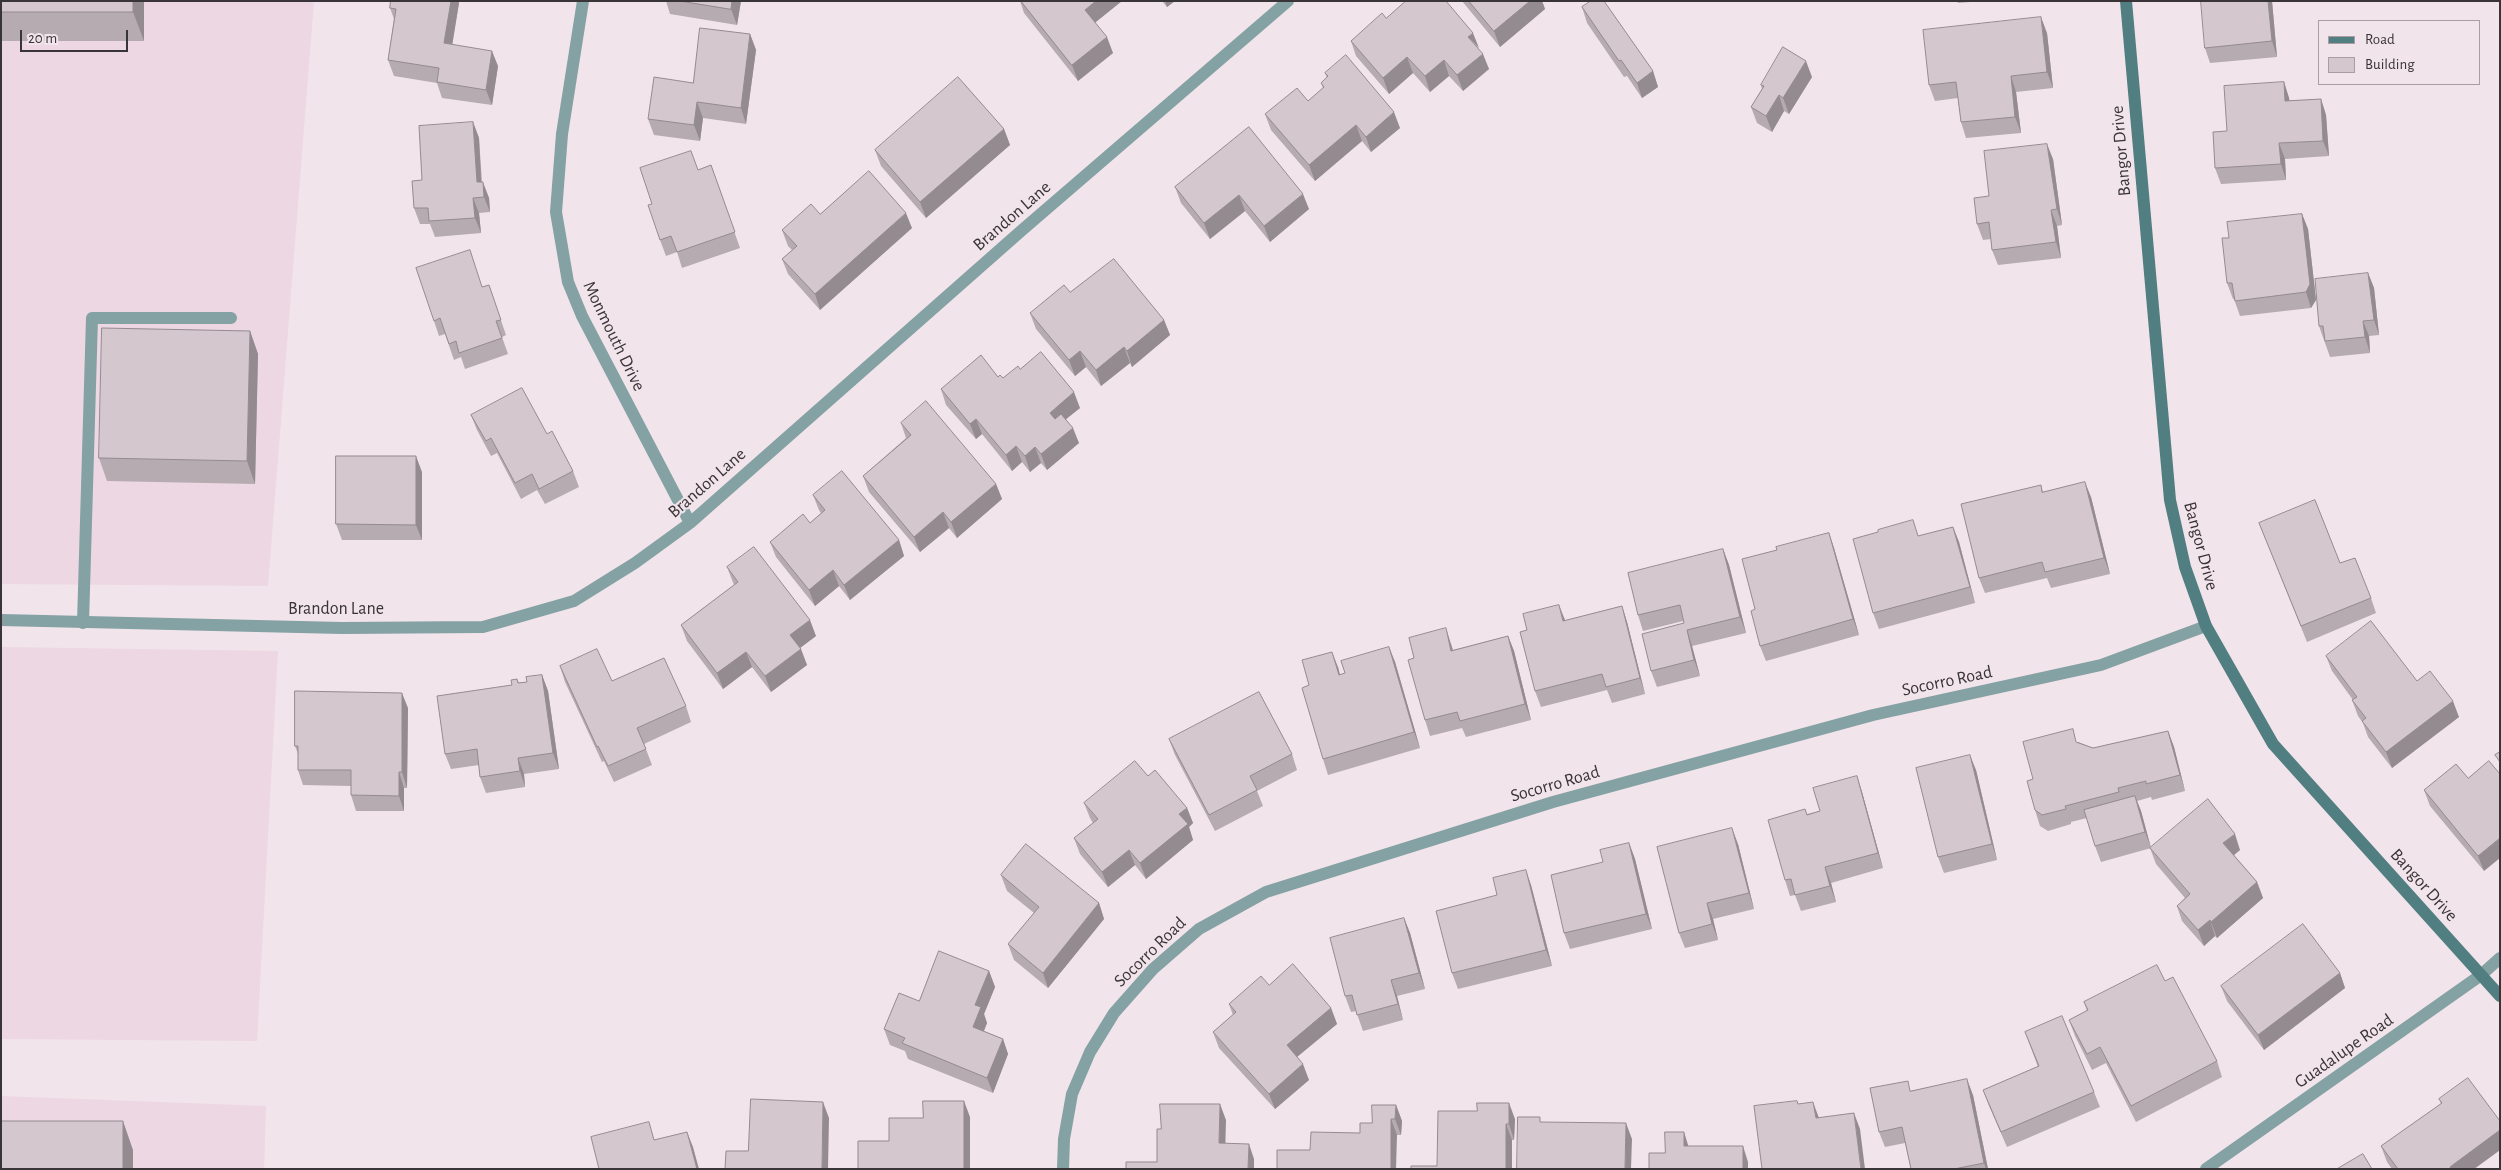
<!DOCTYPE html>
<style>
body{margin:0}
#map{position:relative;width:2501px;height:1170px;overflow:hidden;background:#f2e4eb;font-family:"Alegreya Sans",sans-serif}
canvas{display:block}
.frame{position:absolute;inset:0;border:2px solid #393437;pointer-events:none}
.legend{position:absolute;left:2318px;top:20px;width:162px;height:65px;box-sizing:border-box;background:#f2e4eb;border:1px solid #a89ea3;margin:0;padding:6px 9px;list-style:none;font-size:15px;color:#393437}
.legend li{display:flex;align-items:center;gap:10px;height:25px}
.legend b{width:25px;border:1px solid #a89ea3}
.scale{position:absolute;left:20px;top:30px;width:108px;height:22px;box-sizing:border-box;border:2px solid #393437;border-top:0;padding-left:6px;font-size:15px;line-height:18px;white-space:nowrap;color:#393437;-webkit-text-stroke:4px #f2e4eb;paint-order:stroke}
</style>
<div id="map">
<canvas width="2501" height="1170"></canvas>
<div class="frame"></div>
<ul class="legend">
<li><b style="height:6px;background:#517e81"></b>Road</li>
<li><b style="height:14px;background:#d4c7ce"></b>Building</li>
</ul>
<div class="scale">20 m</div>
</div>
<script>
const g = document.querySelector('canvas').getContext('2d');
g.lineJoin = 'round';
function fill(path, color) { g.fillStyle = color; g.fill(path, 'evenodd'); }
function strokePath(path, color, width, dash) { g.strokeStyle = color; g.lineWidth = width; g.lineCap = dash ? 'butt' : 'round'; g.setLineDash(dash || []); g.stroke(path); }
function label(font, color, halo, rows, align = 'center') {
  g.font = font + ' "Alegreya Sans",sans-serif'; g.lineWidth = 4; g.setLineDash([]); g.textBaseline = 'middle'; g.strokeStyle = halo; g.fillStyle = color; for (const [text, x, y, turn = 0] of rows) {
    g.save(); g.translate(x, y); g.rotate((+turn || 0) * Math.PI / 180); g.textAlign = isNaN(turn) ? turn : align; if (halo) g.strokeText(text, 0, 0); g.fillText(text, 0, 0); g.restore();
  }
}
fill(new Path2D(`
 M1 1H314L268 586 1 584Z
 M1 647 278 651 257 1041 1 1039Z
 M1 1096 266 1106 264 1169H1Z`), '#ecd7e2');
strokePath(new Path2D(`
 M83 623 92 318H231`), '#84a1a3', 12);
strokePath(new Path2D(`
 M583 1 562 134 556 212 568 282 582 316 690 523
 M1 620 342 628 483 627 574 601 635 563 690 523 1021 231 1288 1
 M1063 1169 1064 1139 1072 1094 1090 1052 1114 1013 1153 969 1199 929 1266 892 1553 802 1873 715 2101 665 2206 626
 M2206 1169 2481 975 2500 958`), '#84a1a3', 12);
strokePath(new Path2D(`
 M2126 1 2170 500 2185 567 2206 626 2273 744 2500 996`), '#517e81', 12);
fill(new Path2D(`
 M1 1H144V41H1Z
 M391 1H458L459 3 452 44 498 66 492 105 442 98 437 83 394 76 388 60 394 19 390 8Z
 M666 1H741L737 25 670 14Z
 M1020 1H1122L1095 22 1113 53 1078 81 1024 13Z
 M1162 1H1175L1167 7Z
 M1462 1H1542L1545 9 1500 47Z
 M1957 1H1983L1958 3Z
 M2272 1 2277 57 2210 63 2205 48Z
 M1582 7 1653 71 1658 87 1642 98 1627 76 1624 77 1587 23Z
 M1386 18 1478 48 1489 69 1463 91 1449 76 1430 92 1413 73 1389 94 1356 56 1351 41Z
 M2047 33 2053 88 2016 92 2021 133 1966 138 1961 122 1958 98 1935 101 1929 85Z
 M750 34 756 50 746 124 703 118 700 141 654 135 648 119 693 83Z
 M1325 73 1400 128 1371 152 1362 141 1315 181 1271 130 1265 114 1308 101 1323 88 1321 83 1327 78Z
 M1812 77 1789 114 1784 111 1772 132 1757 123 1751 107 1762 89 1761 85Z
 M2284 82 2289 98 2290 101 2321 99 2326 115 2329 156 2285 159 2286 180 2221 184 2215 168 2227 131Z
 M473 122 479 138 482 182 489 198 490 212 479 213 481 233 435 237 430 224H420L414 208 422 180Z
 M1249 127 1309 209 1270 242 1245 211 1210 239 1181 203 1175 187Z
 M1004 129 1010 145 926 218 881 166 875 150Z
 M2053 159 2062 225 2057 226 2061 258 1998 265 1992 250 1991 239 1983 240 1977 224Z
 M711 165 740 248 682 268 677 252 666 256 660 240 652 204 698 170Z
 M820 214 912 228 820 310 788 274 782 259 792 250 788 246 782 230Z
 M2302 214 2308 229 2316 300 2311 308 2240 316 2234 299H2233L2227 283 2229 238Z
 M2368 273 2374 288 2379 335 2369 336 2370 353 2330 357 2319 326Z
 M489 285 506 335 502 337 508 354 465 369 461 357 454 360 445 334 439 336 434 321 482 287Z
 M1070 292 1164 320 1170 335 1132 367 1130 363 1101 386 1086 367 1075 376 1036 329 1030 313Z
 M250 331 258 354 255 484 107 481 99 458Z
 M1020 369 1080 408 1066 419 1079 443 1047 470 1041 463 1030 472 1022 462 1012 471 982 434 976 439 946 405 941 389 998 377 1003 378Z
 M471 415 547 434 573 471 579 487 545 504 537 490 521 499 497 453 491 456 477 430Z
 M901 423 996 484 1002 499 957 538 949 528 920 552 869 492 863 476 906 438Z
 M422 472V540H342L336 524Z
 M2041 485 2043 492 2091 497 2110 574 2051 588 2047 578 1985 593 1979 578Z
 M813 495 899 540 904 556 850 600 839 586 815 606 776 557 770 542 810 523 821 513 819 510Z
 M2259 523 2340 563 2371 598 2376 613 2307 642Z
 M1953 527 1959 542 1975 603 1879 629 1873 613 1919 536Z
 M1829 533 1834 548 1859 635 1766 661 1760 646 1755 609 1777 550Z
 M1723 549 1729 565 1746 633 1692 646 1700 676 1657 687 1651 671 1684 623 1683 621 1643 631 1638 615Z
 M727 567 816 636 800 648 807 665 771 692 752 667 723 689 687 641 681 625 734 585Z
 M1622 606 1627 622 1645 694 1612 703 1607 690 1541 707 1535 691 1565 621Z
 M1508 636 1514 651 1531 720 1466 737 1462 728 1430 736 1425 720 1414 658 1451 644 1453 650Z
 M1389 647 1395 662 1420 748 1328 775 1323 759 1309 685 1338 667 1340 675 1345 673Z
 M2326 656 2417 681 2459 717 2392 768 2368 737 2363 723 2358 716 2352 700H2353L2332 671Z
 M560 666 612 681 686 706 691 722 644 744 652 765 614 782 604 761 602 762 565 682Z
 M542 675 548 691 559 769 524 774 525 787 486 793 480 777 479 765 451 769 445 754 517 679 519 683 527 682Z
 M408 708 407 788H404V811H356L351 795V786L303 785 298 770V754L295 746Z
 M2168 731 2174 747 2185 791 2152 800 2151 797 2137 801 2141 811 2151 848 2101 862 2095 846 2087 818 2071 822V824L2048 831 2040 826 2035 810 2033 779 2078 742 2093 748Z
 M1169 739 1292 754 1297 770 1257 791 1263 806 1215 831 1175 755Z
 M1976 770 1997 860 1944 873 1938 857Z
 M1148 776 1187 808 1193 823 1189 827 1193 840 1146 879 1135 865 1108 887 1080 854 1074 838 1093 823 1090 818 1084 803Z
 M1857 776 1862 792 1883 868 1831 883 1836 902 1801 911 1795 895 1790 896 1785 880 1807 814 1820 811Z
 M2468 778 2484 871 2430 806 2424 790Z
 M1629 843 1635 859 1652 929 1570 949 1564 933 1603 862Z
 M1738 844 1754 909 1713 919 1718 940 1685 948 1679 933Z
 M2150 848 2240 850 2234 855 2257 882 2263 898 2217 938 2215 936 2204 946 2182 921 2177 906 2185 898 2156 864Z
 M1001 875 1099 903 1104 919 1048 988 1014 960 1008 944 1034 913 1007 891Z
 M1531 885 1552 966 1458 989 1452 973 1497 895Z
 M1404 918 1410 933 1425 989 1397 996 1403 1020 1363 1031 1356 1011 1351 1012 1345 996Z
 M989 971 995 987 984 1014 987 1023 984 1031 1003 1039 1008 1054 993 1093 908 1059 905 1051 890 1045 884 1029 919 1001Z
 M2340 973 2345 988 2264 1050 2227 1001 2221 986Z
 M2165 981 2217 1061 2222 1077 2136 1122 2106 1063 2092 1070 2075 1036 2069 1020 2087 1011 2084 1002Z
 M1229 1004 1331 1008 1337 1024 1297 1057 1309 1080 1275 1109 1219 1048 1213 1032 1233 1015Z
 M2025 1032 2094 1092 2100 1107 2007 1147 1989 1106 1983 1090 2038 1067Z
 M1912 1090 1973 1095 1988 1169H1911L1905 1143 1885 1147 1879 1132Z
 M2439 1099 2500 1121V1150L2474 1169H2392L2387 1162 2381 1146 2441 1104Z
 M1396 1105 1402 1121 1401 1135H1397L1310 1150 1360 1133Z
 M1515 1119 1514 1140H1512V1169L1437 1166Z`), '#b6abb1');
fill(new Path2D(`
 M133 1H144V41L133 12Z
 M451 1H458L459 3 450 59 444 43Z
 M732 1H741L737 25 731 9Z
 M1096 1H1122L1091 26 1085 10Z
 M1165 1H1175L1167 7Z
 M1530 1H1542L1545 9 1500 47 1494 31Z
 M2268 1H2272L2277 57 2272 41Z
 M2041 17 2047 33 2053 88 2047 72Z
 M1473 33 1479 48 1468 37Z
 M750 34 756 50 746 124 741 108Z
 M1107 37 1113 53 1078 81 1072 65Z
 M492 51 498 66 492 105 486 90Z
 M1483 54 1489 69 1463 91 1457 75Z
 M1407 57 1413 73 1389 94 1383 78Z
 M1444 60 1449 76 1430 92 1425 76Z
 M1806 61 1812 77 1789 114 1783 98Z
 M1653 71 1658 87 1642 98 1637 83Z
 M2011 76 2016 92 2021 133 2015 117Z
 M2284 82 2289 98 2290 117 2285 101Z
 M1779 95 1784 111 1772 132 1766 116Z
 M2321 99 2326 115 2329 156 2323 141Z
 M697 102 703 118 700 141 694 125Z
 M1394 112 1400 128 1371 152 1366 137Z
 M473 122 479 138 482 198 477 182Z
 M1356 125 1362 141 1315 181 1309 165Z
 M1004 129 1010 145 926 218 920 202Z
 M2279 143 2285 159 2286 180 2281 164Z
 M2047 144 2053 159 2062 225 2057 209Z
 M483 182 489 198 490 212 484 197Z
 M1303 194 1309 209 1270 242 1264 226Z
 M1239 195 1245 211 1210 239 1204 223Z
 M473 198 479 213 481 233 475 218Z
 M2051 210 2057 226 2061 258 2056 242Z
 M906 213 912 228 820 310 815 294Z
 M2302 214 2308 229 2316 300 2311 308 2306 292Z
 M2368 273 2374 288 2379 335 2374 320Z
 M1164 320 1170 335 1132 367 1127 351Z
 M2363 321 2369 336 2370 353 2365 337Z
 M250 331 258 354 255 484 247 461Z
 M1124 347 1130 363 1101 386 1096 370Z
 M1080 351 1086 367 1075 376 1069 360Z
 M1074 392 1080 408 1055 428 1050 413Z
 M976 419 982 434 976 439 970 424Z
 M1073 428 1079 443 1047 470 1041 454Z
 M1016 446 1022 462 1012 471 1006 455Z
 M1035 447 1041 463 1030 472 1025 456Z
 M416 456 422 472V540L416 525Z
 M2085 482 2091 497 2110 574 2104 558Z
 M996 484 1002 499 957 538 951 522Z
 M943 512 949 528 920 552 914 537Z
 M1953 527 1959 542 1975 603 1970 587Z
 M1829 533 1834 548 1859 635 1853 619Z
 M899 540 904 556 850 600 844 585Z
 M1723 549 1729 565 1746 633 1740 617Z
 M833 570 839 586 815 606 809 590Z
 M1559 605 1565 620 1569 637 1563 621Z
 M1622 606 1627 622 1645 694 1640 678Z
 M810 620 816 636 796 651 790 635Z
 M1446 628 1451 644 1457 666 1451 651Z
 M1687 630 1692 646 1700 676 1694 660Z
 M1508 636 1514 651 1531 720 1525 704Z
 M1389 647 1395 662 1420 748 1414 732Z
 M801 649 807 665 771 692 765 676Z
 M746 652 752 667 723 689 717 673Z
 M1332 652 1338 667 1344 691 1339 675Z
 M542 675 548 691 559 769 553 753Z
 M402 693 408 708 407 788 402 772Z
 M2453 701 2459 717 2392 768 2386 752Z
 M2168 731 2174 747 2185 791 2180 775Z
 M1970 755 1976 770 1997 860 1992 844Z
 M518 758 524 774 525 787 520 771Z
 M399 772 404 788V811L399 796Z
 M1857 776 1862 792 1883 868 1878 853Z
 M2135 796 2141 811 2151 848 2145 832Z
 M1187 808 1193 823 1189 827 1193 840 1146 879 1140 863 1179 814Z
 M1732 828 1738 844 1754 909 1749 893Z
 M2235 834 2240 850 2229 859 2223 843Z
 M2500 838V858L2484 871 2478 856Z
 M1629 843 1635 859 1652 929 1646 914Z
 M1129 850 1135 865 1108 887 1102 872Z
 M1825 867 1831 883 1836 902 1830 886Z
 M1526 870 1531 885 1552 966 1546 950Z
 M2257 882 2263 898 2217 938 2211 922Z
 M1099 903 1104 919 1048 988 1043 973Z
 M1707 903 1713 919 1718 940 1712 924Z
 M1404 918 1410 933 1425 989 1419 973Z
 M2210 920 2215 936 2204 946 2198 930Z
 M989 971 995 987 984 1014 987 1023 979 1043 973 1027 975 1005Z
 M2340 973 2345 988 2264 1050 2258 1035Z
 M1391 980 1397 996 1403 1020 1398 1004Z
 M1331 1008 1337 1024 1292 1061 1287 1045Z
 M1003 1039 1008 1054 993 1093 987 1078Z
 M1303 1064 1309 1080 1275 1109 1269 1094Z
 M1967 1079 1973 1095 1988 1169H1986L1984 1163Z
 M964 1101 970 1117V1169H964Z
 M823 1102 829 1118 828 1169H822Z
 M1813 1102 1819 1118H1816Z
 M1509 1103 1515 1119 1514 1140 1509 1124Z
 M1220 1104 1226 1120 1225 1159 1219 1143Z
 M1396 1105 1402 1121 1401 1135 1395 1119Z
 M1854 1113 1860 1129 1865 1169H1861Z
 M1391 1119 1397 1135 1396 1169H1391Z
 M123 1121 133 1150V1169H123Z
 M1626 1123 1632 1139 1631 1169H1625Z
 M1506 1124 1512 1140V1169H1506Z
 M2500 1130V1150L2474 1169H2450V1167Z
 M687 1132 693 1147 699 1169H697Z
 M1684 1132 1689 1148 1684 1146Z
 M1249 1144 1254 1159V1169H1248Z
 M1743 1146 1748 1162V1169H1743Z`), '#948b90');
const building = new Path2D(`
 M1 1H133V12H1Z
 M391 1H451L444 43 492 51 486 90 437 82 439 68 388 60 396 9 390 8Z
 M680 1H732L731 9Z
 M1021 1H1096L1085 10 1107 37 1072 65Z
 M1406 1H1446L1473 33 1468 37 1483 54 1457 75 1444 60 1425 76 1407 57 1383 78 1351 41 1382 13 1386 18Z
 M1469 1H1530L1494 31Z
 M1591 1H1604L1653 71 1637 83 1621 60 1619 61 1582 7Z
 M2201 1H2268L2272 41 2205 48Z
 M2041 17 2047 72 2011 76 2015 117 1961 122 1956 82 1929 85 1923 30Z
 M700 28 750 34 741 108 697 102 694 125 648 119 654 77 693 83Z
 M1783 47 1806 61 1783 98 1779 95 1766 116 1751 107 1764 86 1761 85Z
 M1346 55 1394 112 1366 137 1356 125 1309 165 1265 114 1297 88 1308 101 1324 87 1321 83 1328 76 1325 73Z
 M958 77 1004 129 920 202 875 150Z
 M2284 82 2285 101 2321 99 2323 141 2279 143 2281 164 2215 168 2213 132 2227 131 2224 86Z
 M473 122 477 182H483L484 197 473 198 475 218 429 221 428 208H414L412 181 422 180 419 126Z
 M1249 127 1303 194 1264 226 1239 195 1204 223 1175 187Z
 M2047 144 2057 209 2051 210 2056 242 1992 250 1989 222 1977 224 1974 198 1989 196 1984 151Z
 M691 151 698 170 711 165 735 232 677 252 671 236 660 240 648 205 652 204 640 168Z
 M869 171 906 213 815 294 782 259 797 246 782 230 811 204 820 214Z
 M2302 214 2310 284 2306 292 2235 301 2232 283H2227L2222 238H2229L2227 222Z
 M470 250 482 287 489 285 501 320 496 321 502 338 459 353 456 341 449 344 440 318 434 321 416 268Z
 M1114 259 1164 320 1127 351 1124 347 1096 370 1080 351 1069 360 1030 313 1064 285 1070 292Z
 M2368 273 2374 320 2363 321 2365 337 2325 341 2323 326H2319L2315 279Z
 M102 328 250 331 247 461 99 458Z
 M1041 352 1074 392 1050 413 1055 419 1061 414 1073 428 1041 454 1035 447 1025 456 1016 446 1006 455 976 419 970 424 941 389 981 355 998 377 1000 375 1003 378 1018 366 1020 369Z
 M522 388 547 434 552 431 573 471 539 489 532 474 515 483 491 438 486 441 471 415Z
 M926 401 996 484 951 522 943 512 914 537 863 476 911 435 901 423Z
 M336 456H416V525L336 524Z
 M842 471 899 540 844 585 833 570 809 590 770 542 803 514 810 523 825 510 813 495Z
 M2085 482 2104 558 2045 572 2042 562 1979 578 1961 504 2041 485 2042 492Z
 M2315 500 2340 563 2355 558 2371 598 2301 626 2259 523Z
 M1913 520 1918 536 1953 527 1970 587 1873 613 1853 539 1878 532V530Z
 M1829 533 1853 619 1760 646 1751 611 1755 609 1742 559 1777 550 1776 547Z
 M754 547 810 620 790 635 801 649 765 676 746 652 717 673 681 625 738 582 727 567Z
 M1723 549 1740 617 1687 630 1694 660 1651 671 1642 634 1684 623 1680 605 1638 615 1628 573Z
 M1559 605 1563 621 1622 606 1640 678 1606 687 1602 674 1535 691 1520 632 1527 630 1523 614Z
 M2371 621 2417 681 2430 671 2453 701 2386 752 2362 721 2366 718 2352 700 2357 697 2326 656Z
 M1446 628 1451 651 1508 636 1525 704 1460 721 1457 712 1425 720 1408 660 1414 658 1409 638Z
 M1389 647 1414 732 1323 759 1302 688 1309 685 1302 660 1332 652 1339 675 1345 673 1341 661Z
 M597 649 612 681 664 658 686 706 637 728 646 749 608 766 598 746 597 747 560 666Z
 M542 675 553 753 518 758 520 771 480 777 477 749 445 754 437 696 512 685 511 680 517 679 518 683 527 682 526 677Z
 M295 691 402 693V772H399V796L351 795V770H298V746H295Z
 M1259 692 1292 754 1250 776 1257 790 1209 815 1169 739Z
 M2073 729 2076 742 2093 748 2168 731 2180 775 2146 784V781L2118 788 2119 792 2065 806 2066 809 2042 815 2035 810 2027 781 2033 779 2023 742Z
 M2500 752V762L2495 755Z
 M1970 755 1992 844 1938 857 1916 768Z
 M1135 761 1148 776 1155 770 1187 808 1179 814 1188 824 1140 863 1129 850 1102 872 1074 838 1098 819 1084 803Z
 M2489 761 2500 774V838L2478 856 2424 790 2456 764 2468 778Z
 M1857 776 1878 853 1825 867 1830 886 1795 895 1791 879 1785 880 1768 820 1805 809 1807 815 1820 811 1813 788Z
 M2135 796 2145 832 2095 846 2084 810Z
 M2208 799 2235 834 2223 843 2257 882 2211 922 2210 920 2198 930 2177 906 2190 894 2150 848Z
 M1732 828 1749 893 1707 903 1712 924 1679 933 1657 847Z
 M1629 843 1646 914 1564 933 1551 875 1603 862 1600 850Z
 M1026 844 1099 903 1043 973 1008 944 1039 907 1001 875Z
 M1526 870 1546 950 1452 973 1436 911 1497 895 1493 878Z
 M1404 918 1419 973 1391 980 1398 1004 1357 1015 1352 995 1345 996 1330 938Z
 M2303 924 2340 973 2258 1035 2221 986Z
 M939 951 989 971 975 1005 981 1007 973 1027 1003 1039 987 1078 902 1043 905 1038 884 1029 899 993 919 1001Z
 M1293 964 1331 1008 1287 1045 1303 1064 1269 1094 1213 1032 1236 1012 1229 1004 1261 976 1269 985Z
 M2157 965 2165 981 2173 977 2217 1061 2131 1106 2100 1047 2087 1054 2069 1020 2088 1010 2084 1002Z
 M2062 1016 2094 1092 2001 1132 1983 1090 2039 1066 2025 1032Z
 M2468 1078 2500 1121V1130L2450 1167 2451 1169H2398L2381 1146 2442 1103 2439 1099Z
 M1967 1079 1984 1163 1954 1169H1911L1902 1127 1879 1132 1870 1088 1908 1081 1910 1091Z
 M751 1099 823 1102 822 1169H725L726 1151H748Z
 M923 1101H964V1169H858V1141H889V1118H923Z
 M1797 1101 1798 1104 1813 1102 1816 1118 1854 1113 1861 1169H1762L1754 1106Z
 M1477 1103H1509V1124H1506V1169H1411V1166H1437L1438 1111H1477Z
 M1160 1104H1220L1219 1143 1249 1144 1248 1169H1126V1162H1157V1129H1161Z
 M1372 1105H1396L1395 1119H1391V1169H1277V1150H1310L1311 1132 1360 1133V1123H1372Z
 M1518 1117H1540V1122L1626 1123 1625 1169H1517Z
 M1 1121H123V1169H1Z
 M649 1122 654 1140 687 1132 697 1169H599L591 1137Z
 M1665 1132H1684V1146H1743V1169H1649V1153H1665Z
 M2363 1154 2372 1169H2337Z`);
fill(building, '#d4c7ce');
strokePath(building, '#948b90', 1);
label('18px', '#393437', '#f2e4eb', [
 ["Bangor Drive",2121,151,-95],
 ["Brandon Lane",1012,216,-41],
 ["Monmouth Drive",614,336,64],
 ["Brandon Lane",707,483,-41],
 ["Bangor Drive",2201,546,75],
 ["Brandon Lane",336,609],
 ["Socorro Road",1947,681,-12],
 ["Socorro Road",1555,784,-16],
 ["Bangor Drive",2424,885,48],
 ["Socorro Road",1150,952,-44],
 ["Guadalupe Road",2344,1051,-35]
]);
</script>
